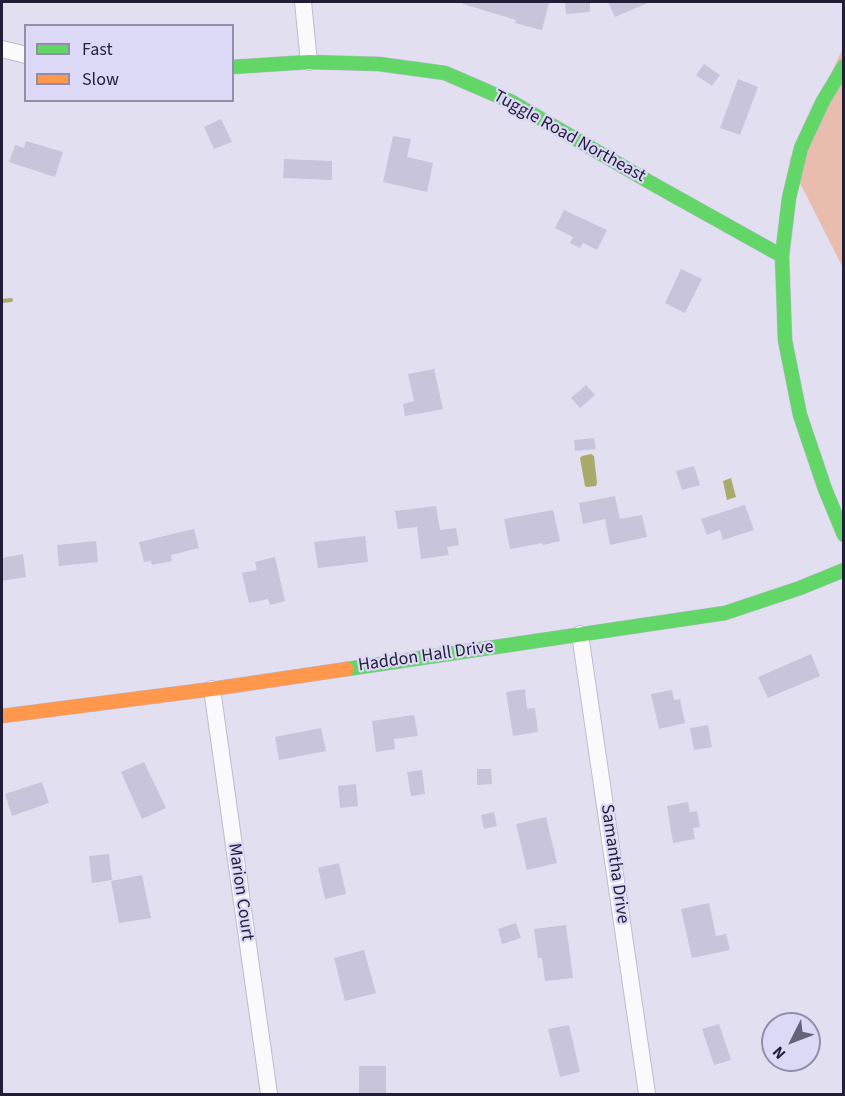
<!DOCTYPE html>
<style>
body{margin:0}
#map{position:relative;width:845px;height:1096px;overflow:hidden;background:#e1dff0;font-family:"Source Sans 3",sans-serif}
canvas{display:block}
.frame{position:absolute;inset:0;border:3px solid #231e38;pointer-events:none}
.legend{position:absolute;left:24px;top:24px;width:210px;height:78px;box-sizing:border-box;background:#dcd9f6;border:2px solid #928eaa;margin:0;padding:8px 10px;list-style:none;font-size:18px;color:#231e38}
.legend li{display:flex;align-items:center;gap:12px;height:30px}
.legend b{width:30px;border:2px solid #928eaa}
.north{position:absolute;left:761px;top:1012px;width:60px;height:60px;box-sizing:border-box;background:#dcd9f6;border:2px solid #928eaa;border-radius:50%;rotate:228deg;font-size:16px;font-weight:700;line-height:24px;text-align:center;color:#231e38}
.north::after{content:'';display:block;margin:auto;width:21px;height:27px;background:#666278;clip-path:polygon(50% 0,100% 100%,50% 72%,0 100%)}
</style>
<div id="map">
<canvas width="845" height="1096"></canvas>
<div class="frame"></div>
<ul class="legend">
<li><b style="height:8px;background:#63d668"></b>Fast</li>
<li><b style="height:8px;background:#ff974d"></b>Slow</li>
</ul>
<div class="north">N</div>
</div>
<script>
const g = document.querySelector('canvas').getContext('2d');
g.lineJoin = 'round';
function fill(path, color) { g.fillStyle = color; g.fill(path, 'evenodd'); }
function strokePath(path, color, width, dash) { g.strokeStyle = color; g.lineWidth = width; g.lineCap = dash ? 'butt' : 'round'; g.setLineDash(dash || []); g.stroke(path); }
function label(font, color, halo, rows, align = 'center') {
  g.font = font + ' "Source Sans 3",sans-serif'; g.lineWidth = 4.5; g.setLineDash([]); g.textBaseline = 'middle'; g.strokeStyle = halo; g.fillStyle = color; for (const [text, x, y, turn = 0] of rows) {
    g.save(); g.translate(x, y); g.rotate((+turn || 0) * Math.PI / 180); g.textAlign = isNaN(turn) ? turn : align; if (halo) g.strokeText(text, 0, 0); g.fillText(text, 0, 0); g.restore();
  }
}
fill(new Path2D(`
 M843 48V268L789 161Z`), '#e9bdad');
fill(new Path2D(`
 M591 454 594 456 597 483 596 486 587 487 585 486 580 458 582 456Z
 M731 478 736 497 727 500 723 481Z`), '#aaaa6a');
strokePath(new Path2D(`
 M2 301 11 300`), '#aaaa6a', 4);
fill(new Path2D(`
 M464 2H549L542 30 515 23 516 20 463 4Z
 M565 2H590V12L566 14Z
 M608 2H650L615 17Z
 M704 64 720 75 712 86 696 75Z
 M738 79 758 87 740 135 720 128Z
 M221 119 232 142 214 149 204 127Z
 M393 136 411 139 407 157 433 163 427 192 383 182Z
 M26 141 63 152 55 177 9 162 15 145 24 148Z
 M284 159 332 161V180L283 178Z
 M564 210 607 230 597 250 583 243 580 248 570 243 573 237 555 228Z
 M681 269 702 279 685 313 665 303Z
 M434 369 443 409 405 416 403 404 414 401 408 374Z
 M586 385 595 395 580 408 571 398Z
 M594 438 596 449 575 451 574 440Z
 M694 466 700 485 682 490 676 471Z
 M615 496 620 519 642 515 647 537 610 545 605 519 583 524 579 503Z
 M745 505 754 530 723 540 720 530 707 535 701 519Z
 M436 506 440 530 456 528 459 545 447 547 449 555 421 559 417 527 398 529 395 511Z
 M553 510 560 541 543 545 542 543 510 549 504 519Z
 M194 529 199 548 171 555 172 561 152 565 151 561 144 562 139 542Z
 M365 536 368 562 318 568 314 542Z
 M96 541 98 562 59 566 57 545Z
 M23 554 26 577 2 581V558Z
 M275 557 285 601 270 605 268 599 249 603 242 573 257 570 255 562Z
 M811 654 820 676 768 698 758 677Z
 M525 689 527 709 535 708 538 732 513 736 506 692Z
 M672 690 674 700 680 699 685 723 659 729 651 694Z
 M414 715 418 736 394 739 395 749 376 752 372 721Z
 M708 725 712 747 694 750 690 728Z
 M321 728 326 751 279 760 275 737Z
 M144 762 166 808 142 819 121 772Z
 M477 769H491L492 784 477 785Z
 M422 770 425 794 411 796 407 772Z
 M42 782 49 803 12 816 5 794Z
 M356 784 358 806 340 808 338 786Z
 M688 802 690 812 697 811 700 827 693 828 695 839 673 843 667 806Z
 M494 812 497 826 484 829 481 815Z
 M546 817 557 863 527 870 516 824Z
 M109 854 112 880 92 883 89 856Z
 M339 863 346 894 325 899 318 868Z
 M142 875 151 918 119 923 111 881Z
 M709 903 716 936 726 934 730 950 692 958 681 909Z
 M516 923 521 938 502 944 498 929Z
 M566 925 573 978 545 981 542 958H538L534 929Z
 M364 950 376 993 345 1001 334 958Z
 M719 1024 731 1060 714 1065 702 1029Z
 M569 1025 580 1072 560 1077 548 1029Z
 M359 1066H386V1095H359Z`), '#c8c5da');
const street = new Path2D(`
 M303 2 309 62
 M2 49 26 55
 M580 634 647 1094
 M212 689 269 1094`);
const fast = new Path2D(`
 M844 66 823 101 801 148 789 198 782 256 785 340 800 415 825 489 844 535
 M232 67 309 62 379 64 445 73 512 102 653 184 782 256
 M347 669 725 613 800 588 844 570`);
const slow = new Path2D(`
 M2 716 212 689 347 669`);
strokePath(street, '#bebbd0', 18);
strokePath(fast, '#bebbd0', 15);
strokePath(slow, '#bebbd0', 15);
strokePath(street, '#fafafd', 16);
strokePath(fast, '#63d668', 14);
strokePath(slow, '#ff974d', 14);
label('18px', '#231e38', '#dcd9f6', [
 ["Tuggle Road Northeast",569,137,29],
 ["Haddon Hall Drive",426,657,-8],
 ["Samantha Drive",614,864,82],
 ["Marion Court",240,892,82]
]);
</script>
